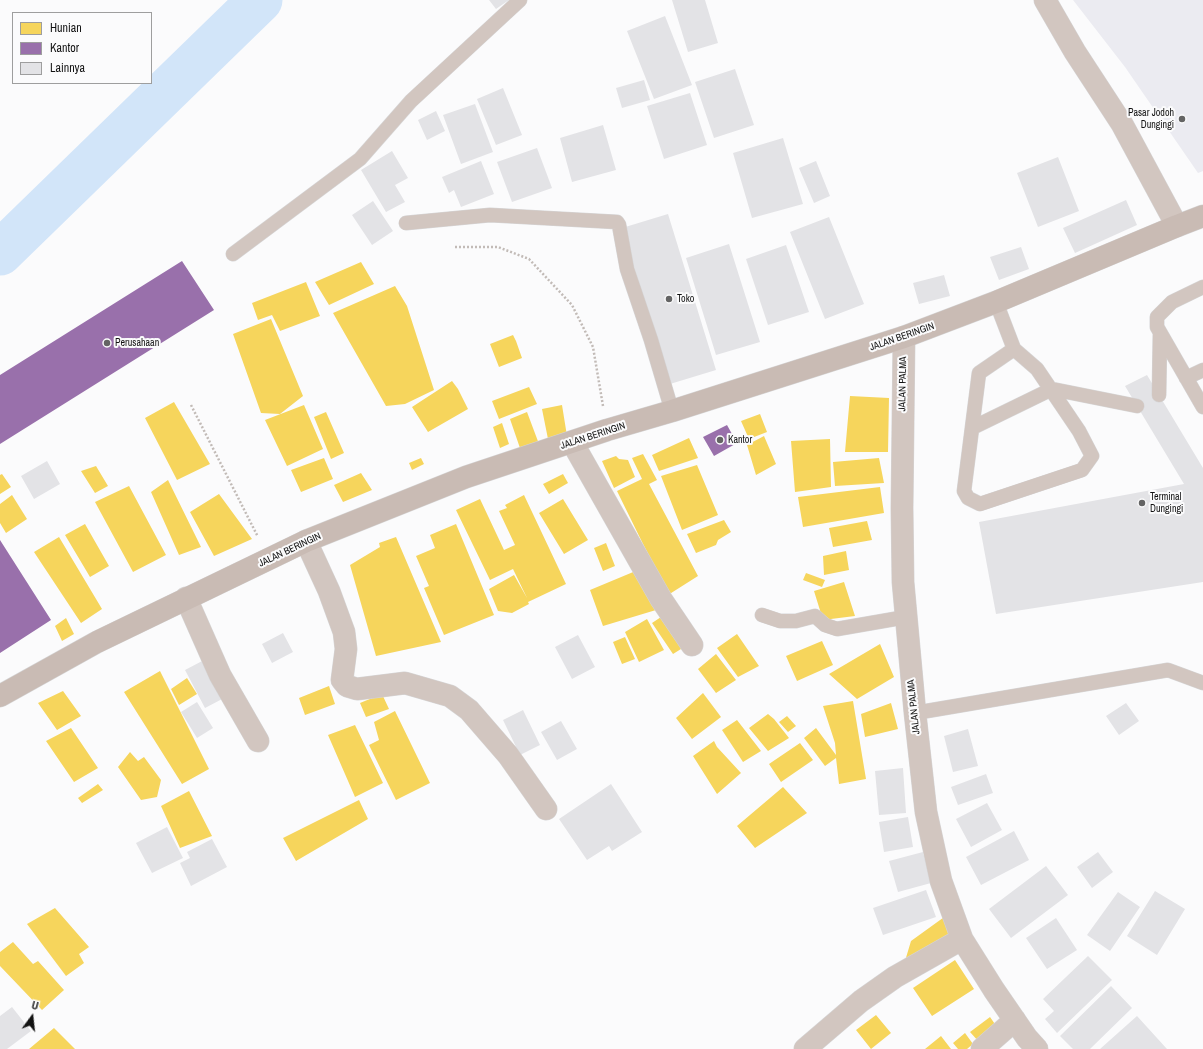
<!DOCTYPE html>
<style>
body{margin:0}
#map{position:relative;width:1203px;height:1049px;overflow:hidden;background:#fbfbfc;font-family:"Archivo Narrow",sans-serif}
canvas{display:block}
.legend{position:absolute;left:12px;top:12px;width:140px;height:72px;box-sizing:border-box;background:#fbfbfc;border:1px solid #9e9e9e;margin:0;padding:5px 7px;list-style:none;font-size:12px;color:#121212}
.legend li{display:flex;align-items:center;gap:8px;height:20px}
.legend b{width:20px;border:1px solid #9e9e9e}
.north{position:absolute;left:12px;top:997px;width:40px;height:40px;-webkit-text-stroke:3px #fbfbfc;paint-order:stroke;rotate:15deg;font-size:11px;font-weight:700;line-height:16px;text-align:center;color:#121212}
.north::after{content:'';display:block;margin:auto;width:14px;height:18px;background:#121212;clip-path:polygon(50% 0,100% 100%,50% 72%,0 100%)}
</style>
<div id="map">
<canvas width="1203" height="1049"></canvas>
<ul class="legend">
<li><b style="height:11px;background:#f6d55c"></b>Hunian</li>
<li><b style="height:11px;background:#9970ab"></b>Kantor</li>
<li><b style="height:11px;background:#e3e3e6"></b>Lainnya</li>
</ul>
<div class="north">U</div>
</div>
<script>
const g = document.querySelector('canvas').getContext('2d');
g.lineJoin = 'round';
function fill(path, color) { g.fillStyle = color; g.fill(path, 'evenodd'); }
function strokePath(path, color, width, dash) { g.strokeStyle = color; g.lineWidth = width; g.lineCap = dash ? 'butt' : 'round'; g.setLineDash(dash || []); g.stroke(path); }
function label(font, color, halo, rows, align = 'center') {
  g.font = font + ' "Archivo Narrow",sans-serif'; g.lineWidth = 4; g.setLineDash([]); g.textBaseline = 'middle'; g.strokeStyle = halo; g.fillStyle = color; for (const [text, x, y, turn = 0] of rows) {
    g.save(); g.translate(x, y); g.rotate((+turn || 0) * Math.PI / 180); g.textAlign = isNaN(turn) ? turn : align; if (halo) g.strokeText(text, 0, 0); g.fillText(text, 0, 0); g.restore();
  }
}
fill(new Path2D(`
 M1073 0H1203V171L1198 173 1125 67Z`), '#ebebf1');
fill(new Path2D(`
 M361 262 374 284 329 305 315 282Z
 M306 282 320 316 280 331 272 315 258 320 252 303Z
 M395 286 407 306 434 390 405 404 386 406 333 313Z
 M271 319 303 396 280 414 261 413 233 334Z
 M513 335 516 341 522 358 499 367 490 344Z
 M452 381 458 389 468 409 428 432 412 407Z
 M529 387 537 404 499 419 492 401Z
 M850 396 889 398 888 452H845Z
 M174 402 210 464 177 480 145 418Z
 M304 405 323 449 287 466 265 420Z
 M562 405 567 436 548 439 542 409Z
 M326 412 344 453 331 459 314 417Z
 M527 412 539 444 521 451 510 419Z
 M760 414 767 432 749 439 741 421Z
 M502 423 509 444 500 448 493 427Z
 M764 436 776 464 756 475 747 445Z
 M689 438 698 458 659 471 652 455Z
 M830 439 831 487 795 492 791 441Z
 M643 454 657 480 649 484 698 576 668 595 617 491 642 479 632 458Z
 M616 456 619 459 628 460 635 477 614 488 602 461Z
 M324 458 333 479 301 492 291 470Z
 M421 458 424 464 412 470 409 463Z
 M879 458 884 483 835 486 833 462Z
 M697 465 718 515 682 530 661 476Z
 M96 466 108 486 95 493 81 471Z
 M361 473 372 490 343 502 334 485Z
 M2 474 11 487 0 494V475Z
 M563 474 568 483 549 494 543 484Z
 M168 480 201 547 179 555 151 492Z
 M129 486 166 555 133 572 95 502Z
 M880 487 884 513 803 527 798 497Z
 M219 494 252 539 214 556 190 512Z
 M12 495 27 519 6 533 0 523V504Z
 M524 495 566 584 528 602 529 604 512 613 498 611 489 589 514 575 527 598 513 569 490 580 456 510 480 499 504 550 515 545 499 511 507 508 505 505Z
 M563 499 588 540 564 554 539 513Z
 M724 520 731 532 718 540 716 545 696 553 687 534Z
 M867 521 872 540 833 547 829 528Z
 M85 524 109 566 90 577 65 535Z
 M456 524 494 615 444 635 424 588 429 586 416 556 435 548 430 535Z
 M59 537 102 609 81 623 34 552Z
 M396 537 441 642 376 656 350 565 380 547 379 543Z
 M606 543 615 566 603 571 594 548Z
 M846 551 849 570 824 575 823 556Z
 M638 570 656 610 603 626 590 590Z
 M806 573 825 580 822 587 803 580Z
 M844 582 855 616 823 620 814 591Z
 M667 613 689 644 673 654 652 623Z
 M66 618 74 634 62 641 55 626Z
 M647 619 664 650 639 662 625 632Z
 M737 634 759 666 738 677 717 648Z
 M625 637 635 659 622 664 613 642Z
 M822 641 833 665 797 681 786 656Z
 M880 644 894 677 857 699 829 674Z
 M716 654 736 680 716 693 698 669Z
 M160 671 209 769 182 784 124 692Z
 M187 678 197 694 179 705 171 689Z
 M329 686 335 704 305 715 299 698Z
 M63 691 81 716 57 730 38 703Z
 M703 693 721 717 692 739 676 718Z
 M382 694 389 709 366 717 360 703Z
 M853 701 866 779 839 784 836 758 825 766 804 738 816 728 836 755 835 743 823 706Z
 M891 703 898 729 865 737 861 714Z
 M395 711 430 783 396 800 369 745 379 740 374 722Z
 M768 714 774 719 789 738 768 751 749 728Z
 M787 716 796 726 788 732 779 722Z
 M737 720 761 751 743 762 722 730Z
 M355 725 383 783 355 797 328 735Z
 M71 728 98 768 74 782 46 741Z
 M714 741 717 747 741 773 717 794 693 756Z
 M800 743 813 760 781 782 769 764Z
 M130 752 138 761 144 757 161 780 157 797 141 800 118 767Z
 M98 784 103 790 82 803 78 798Z
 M783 787 807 813 755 848 737 826Z
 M189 791 212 836 180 848 161 806Z
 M359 800 368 819 296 861 283 838Z
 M55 908 89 947 79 954 84 963 66 976 27 924Z
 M947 915 955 937 905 961 911 941Z
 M13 942 33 964 38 961 64 990 42 1010 0 966V952Z
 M955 960 974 989 932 1016 913 988Z
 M876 1015 891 1033 871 1049 856 1030Z
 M990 1017 997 1027 979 1042 970 1032Z
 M54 1028 75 1049H29Z
 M965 1033 973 1044 967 1049H958L953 1043Z
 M941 1036 951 1049H925Z`), '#f6d55c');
fill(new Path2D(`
 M182 261 214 310 0 444V375Z
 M727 425 737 443 714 456 703 437Z
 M0 540 51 620 0 653Z`), '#9970ab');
strokePath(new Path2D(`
 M0 253 260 0`), '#d2e5f9', 45);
fill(new Path2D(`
 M489 0H509L496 9Z
 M672 0H705L718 43 688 52Z
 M665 16 692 85 654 99 627 31Z
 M735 69 754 125 714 138 695 82Z
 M644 80 650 100 622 108 616 88Z
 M503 88 522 135 496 145 477 99Z
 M690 93 707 145 664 159 647 106Z
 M475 104 493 152 461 164 443 115Z
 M436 111 445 131 427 140 418 120Z
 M603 125 616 170 572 182 560 138Z
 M783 138 803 204 752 218 733 153Z
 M537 148 552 188 512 202 497 162Z
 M392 151 408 178 395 185 405 202 386 212 361 170Z
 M1058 157 1079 211 1038 227 1017 173Z
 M481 161 494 194 461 207 454 190 449 193 442 177Z
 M816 161 830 196 814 203 799 168Z
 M1126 200 1137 225 1075 253 1063 228Z
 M373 201 393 231 372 245 352 215Z
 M668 214 716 370 670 384 622 228Z
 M829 217 864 304 825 319 790 232Z
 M729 244 760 342 716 355 686 258Z
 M786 245 809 312 768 325 746 259Z
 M1021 247 1029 269 999 280 990 257Z
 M944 275 950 296 919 304 913 283Z
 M1147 375 1203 468V582L996 614 979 522 1184 484 1125 386Z
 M47 461 60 484 34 499 21 476Z
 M283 633 293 652 272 663 262 644Z
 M578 635 595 667 572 679 555 647Z
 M206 659 226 697 205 708 185 670Z
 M197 702 213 728 197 738 181 712Z
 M1126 703 1139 721 1119 735 1106 716Z
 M523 710 540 745 520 755 503 720Z
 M561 721 577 749 557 760 541 732Z
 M968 729 978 766 953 772 944 736Z
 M903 768 906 813 879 815 875 771Z
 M986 774 993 793 958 805 951 787Z
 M611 784 642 832 612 851 609 846 587 860 559 819Z
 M987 803 1002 830 971 847 956 819Z
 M908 817 913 847 884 852 879 822Z
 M167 827 183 858 152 873 136 843Z
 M1014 831 1029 860 981 885 966 857Z
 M212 839 227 867 191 886 180 863 190 858 187 852Z
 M923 852 931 883 898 892 889 861Z
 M1098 852 1113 872 1092 888 1077 867Z
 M1046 866 1068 895 1011 938 989 909Z
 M926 890 936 917 883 935 873 908Z
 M1155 891 1185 909 1157 955 1127 936Z
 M1118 892 1140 907 1110 951 1087 935Z
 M1056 918 1077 950 1047 969 1026 938Z
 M1088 956 1112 980 1057 1033 1045 1019 1054 1011 1043 999Z
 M1111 986 1132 1008 1090 1049H1073L1060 1036Z
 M12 1007 31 1031 7 1049H0V1016Z
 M1137 1016 1167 1049H1100Z`), '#e3e3e6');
const lane = new Path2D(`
 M406 223 490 215 617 222 619 225 627 269 651 340 672 411
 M233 254 360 159 411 101 520 0
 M1203 287 1172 302 1157 317V327L1203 407
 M996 302 1014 349 1037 369 1079 431 1092 456 1082 470 980 504 968 498 964 491 979 373 1014 349
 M1186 378 1203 370
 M1159 395 1160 333
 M972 428 1052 389 1137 406
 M762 615 780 621H796L815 616 825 625 837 629 906 617
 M915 713 1168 670 1203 683`);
const street = new Path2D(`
 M1045 0 1075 52 1122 124 1177 226
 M904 337 902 508 903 582 915 713 926 812 941 881 962 939 994 990 1027 1038 1037 1049
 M572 442 661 599 692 645
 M306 541 329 591 344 632 346 649 342 680 347 686 357 689 405 683 450 696 469 710 508 755 546 809
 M186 598 220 675 258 741
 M805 1049 861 1001 895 977 962 939
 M982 1049 1015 1020`);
const secondary = new Path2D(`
 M0 696 97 642 306 541 466 477 607 430 672 411 904 337 996 302 1177 226 1203 216`);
strokePath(lane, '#d6d6d7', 15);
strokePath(street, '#d6d6d7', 23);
strokePath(secondary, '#d6d6d7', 23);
strokePath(new Path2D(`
 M455 247H498L529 259 572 305 593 347 603 406
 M191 405 258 537`), '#c2bbb7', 2.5, [2, 2]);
strokePath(lane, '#d2c6c0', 14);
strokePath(street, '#d2c6c0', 22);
strokePath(secondary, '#c9bbb4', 22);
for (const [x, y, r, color] of [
 [1182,119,4,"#646464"],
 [669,299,4,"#646464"],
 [107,343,4,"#646464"],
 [720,440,4,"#646464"],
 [1142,503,4,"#646464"]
]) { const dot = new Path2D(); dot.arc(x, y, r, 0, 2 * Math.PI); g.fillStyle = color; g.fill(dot); strokePath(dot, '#fbfbfc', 1.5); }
label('10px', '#121212', '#fbfbfc', [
 ["Pasar Jodoh",1174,113,"right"],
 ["Dungingi",1174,125,"right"],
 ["Toko",677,299],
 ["Perusahaan",115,343],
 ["Kantor",728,440],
 ["Terminal",1150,497],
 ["Dungingi",1150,509]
], 'left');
label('10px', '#121212', '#fbfbfc', [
 ["JALAN BERINGIN",902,337,-19],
 ["JALAN PALMA",903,384,-89],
 ["JALAN BERINGIN",593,436,-18],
 ["JALAN BERINGIN",290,550,-25],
 ["JALAN PALMA",914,707,-96]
]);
</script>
